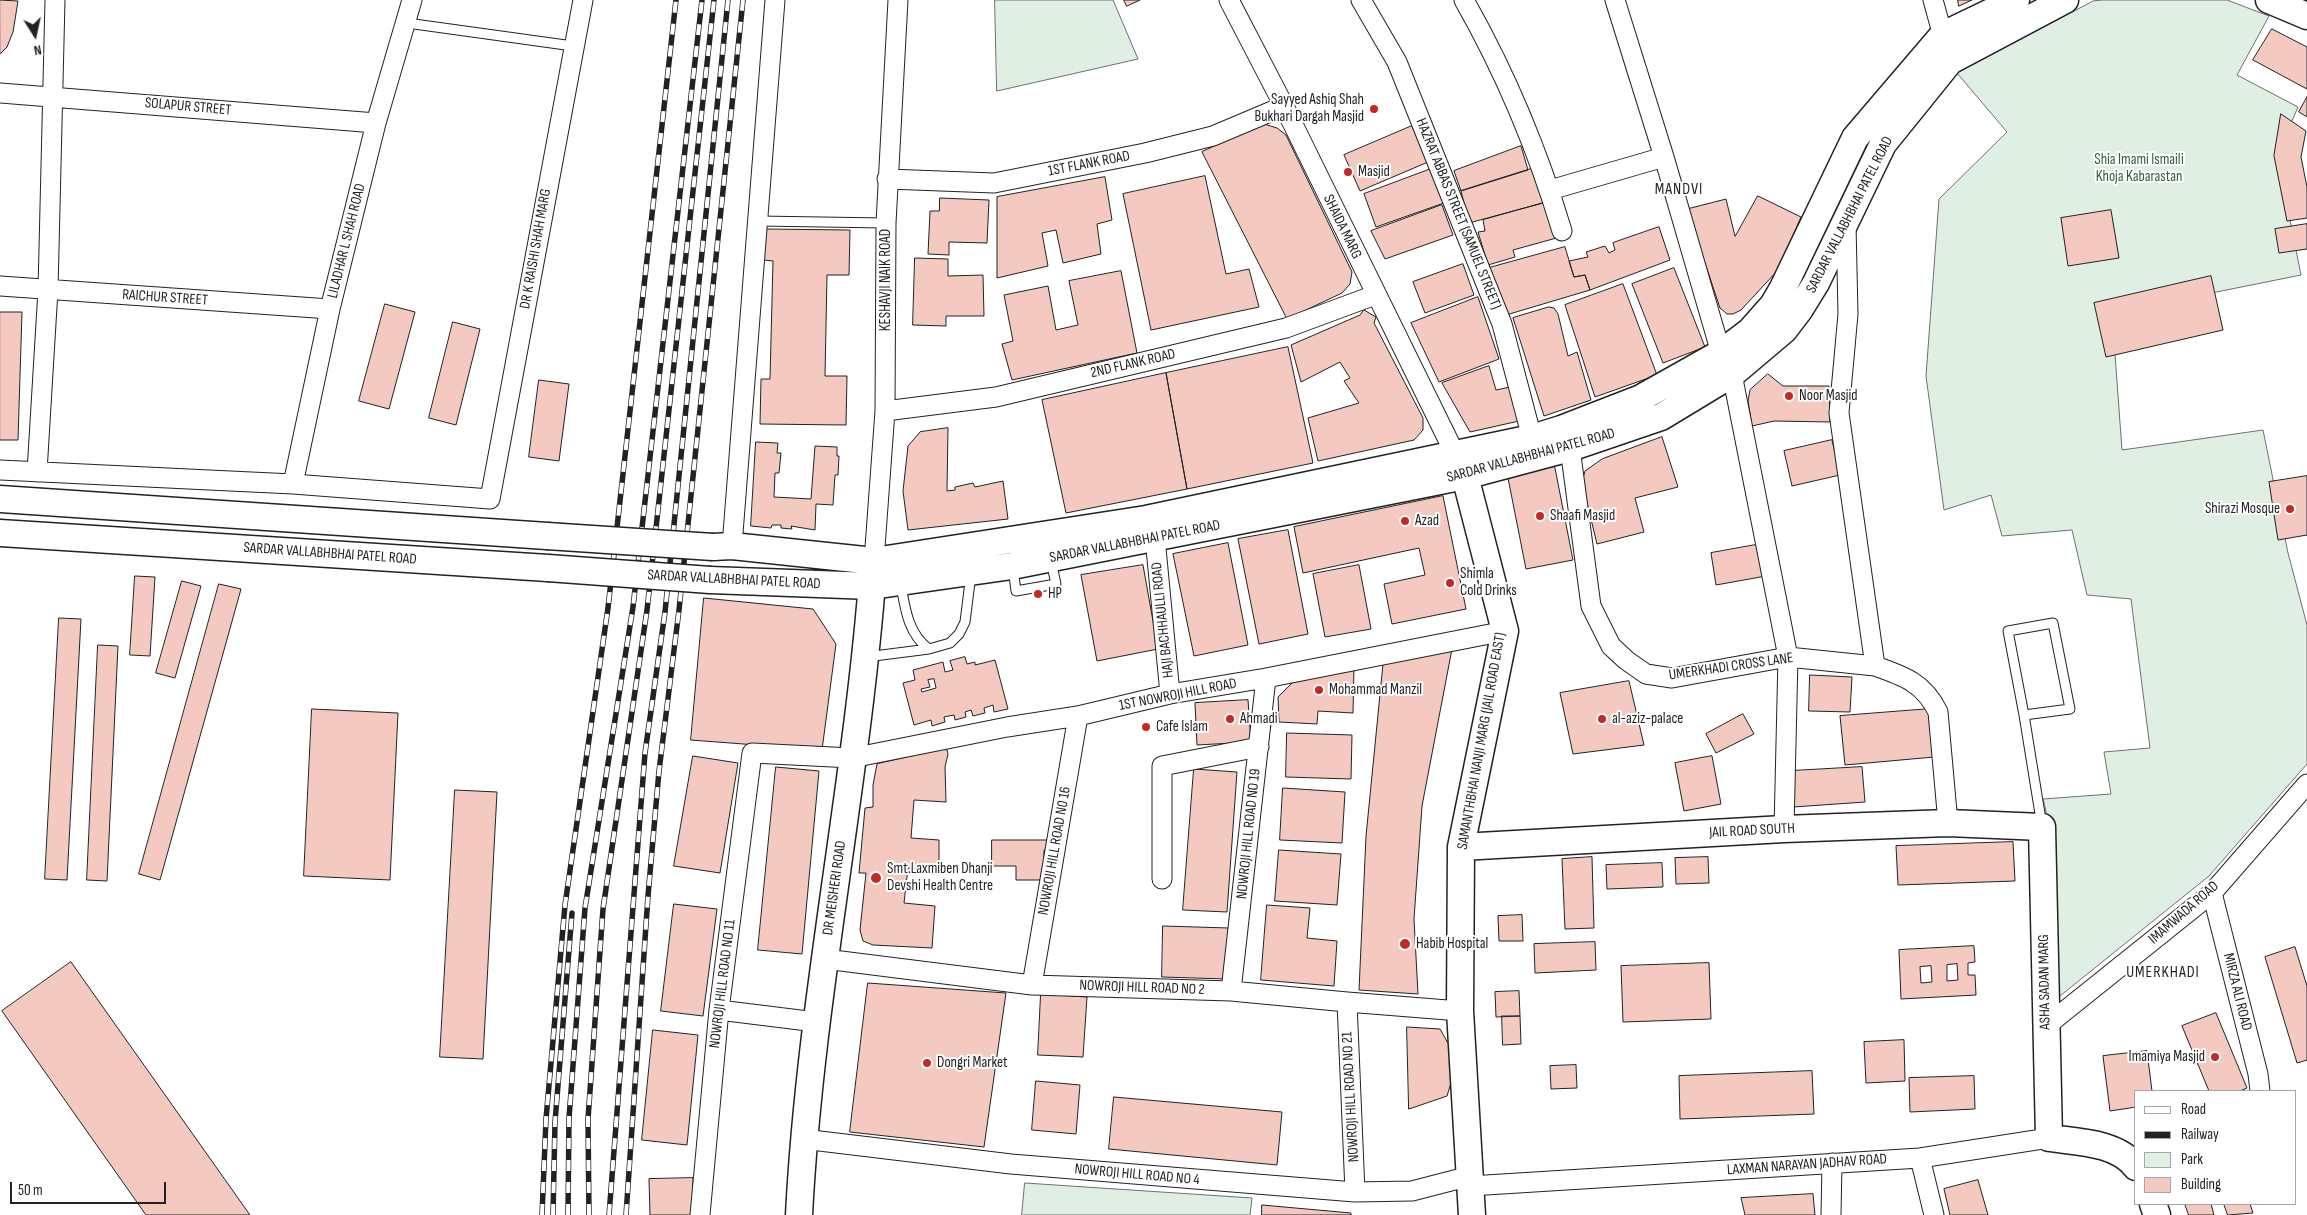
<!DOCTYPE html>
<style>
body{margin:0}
#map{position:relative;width:2307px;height:1215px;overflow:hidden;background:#fff;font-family:"Sofia Sans Condensed",sans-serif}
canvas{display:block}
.legend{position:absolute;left:2134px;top:1090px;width:162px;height:115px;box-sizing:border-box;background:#fff;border:1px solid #a7a7a7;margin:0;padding:6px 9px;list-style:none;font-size:15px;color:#222}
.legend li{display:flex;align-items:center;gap:10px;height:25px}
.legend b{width:25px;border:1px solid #a7a7a7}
.north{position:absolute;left:10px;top:10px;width:50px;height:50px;-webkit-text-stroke:4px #fff;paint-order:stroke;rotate:170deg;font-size:14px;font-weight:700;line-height:20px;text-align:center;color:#222}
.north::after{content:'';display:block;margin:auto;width:18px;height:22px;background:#222;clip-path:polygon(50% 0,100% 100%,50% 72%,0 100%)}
.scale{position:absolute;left:10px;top:1182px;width:156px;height:22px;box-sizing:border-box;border:2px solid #222;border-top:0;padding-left:6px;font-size:15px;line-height:18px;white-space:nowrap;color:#222;-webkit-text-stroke:4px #fff;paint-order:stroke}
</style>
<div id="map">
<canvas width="2307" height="1215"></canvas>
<ul class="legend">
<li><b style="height:6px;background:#fff"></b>Road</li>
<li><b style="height:6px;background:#222"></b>Railway</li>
<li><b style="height:14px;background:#e0efe3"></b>Park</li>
<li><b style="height:14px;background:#f3c9c0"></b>Building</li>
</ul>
<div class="north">N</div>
<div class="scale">50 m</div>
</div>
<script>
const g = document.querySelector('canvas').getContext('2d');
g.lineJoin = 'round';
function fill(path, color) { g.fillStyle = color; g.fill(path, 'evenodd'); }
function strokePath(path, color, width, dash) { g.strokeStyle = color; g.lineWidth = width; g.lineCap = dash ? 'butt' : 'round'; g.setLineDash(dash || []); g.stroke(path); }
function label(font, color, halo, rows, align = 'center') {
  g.font = font + ' "Sofia Sans Condensed",sans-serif'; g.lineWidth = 4; g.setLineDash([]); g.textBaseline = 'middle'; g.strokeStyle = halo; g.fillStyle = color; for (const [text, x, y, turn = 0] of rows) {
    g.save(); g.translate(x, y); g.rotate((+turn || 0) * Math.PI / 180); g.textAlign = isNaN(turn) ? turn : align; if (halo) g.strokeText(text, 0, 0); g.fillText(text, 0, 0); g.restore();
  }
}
const green = new Path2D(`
 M995 0H1113L1138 59 997 91Z
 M2103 0H2227L2269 16 2237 75 2298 107 2277 155 2301 275 2112 313 2122 450 2263 430 2288 553 2307 625V764L2209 876 2050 1004 2046 811 2043 799 2111 794 2104 752 2150 748 2131 599 2087 595 2072 530 2002 536 1991 495 1944 510 1926 376 1939 199 2007 132 1957 73 2093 1Z
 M1025 1183 1252 1198 1250 1215H1022Z`);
fill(green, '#e0efe3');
strokePath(green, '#6f6f6f', 1);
const building = new Path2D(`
 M0 0 18 1 13 32 7 47 0 54Z
 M1124 0H1140L1127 6Z
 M1958 0H1972L1959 6Z
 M2272 29 2307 47V89L2253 60Z
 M2307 97V117L2299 112Z
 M2281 114 2306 131 2301 157 2307 187V218L2287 221 2274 156Z
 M1264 124 1277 128 1286 135 1352 272 1350 284 1342 293 1287 319 1202 152Z
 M1412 126 1428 162 1360 191 1344 155Z
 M1521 146 1528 170 1461 191 1454 171Z
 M1534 168 1547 202 1469 223 1461 191Z
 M1431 169 1444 203 1376 227 1364 194Z
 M1205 176 1226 274 1249 269 1259 307 1151 330 1123 194Z
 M1105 177 1112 220 1097 224 1101 254 1063 263 1056 230 1042 233 1048 266 997 278V197Z
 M1758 196 1801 217 1778 270 1741 310 1733 314H1727L1720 308 1687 209 1726 199 1735 236Z
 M940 198 989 200 987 243 949 242V255L928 254 930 211H939Z
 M1547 202 1560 237 1513 250 1515 257 1488 265 1478 232 1485 231 1483 220Z
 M1442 205 1453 235 1385 259 1371 231Z
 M2111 210 2119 258 2068 266 2061 218Z
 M2307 224V249L2279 253 2275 229Z
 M1659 227 1670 260 1590 290 1585 275 1574 277 1569 261 1588 257 1586 252 1605 246 1609 253 1615 250 1613 243Z
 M764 229 850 230 849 275H827L825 376H847L846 425 760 424 761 379H770L773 261 764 260Z
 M1565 247 1574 277 1585 275 1590 290 1506 315 1489 268Z
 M915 258 948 259V276L983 275 984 316H946V326L913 325Z
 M1463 264 1474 295 1425 313 1413 282Z
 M1674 268 1705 347 1663 363 1632 284Z
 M1121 271 1137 353 1012 380 1002 344 1013 341 1004 295 1048 286 1056 330 1078 325 1069 281Z
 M2211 276 2223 330 2106 357 2094 303Z
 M1623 284 1657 375 1595 397 1565 305Z
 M1478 297 1499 359 1439 382 1411 323Z
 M385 304 415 312 389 409 359 401Z
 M1549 307 1554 308 1558 314 1568 356 1577 352 1591 400 1544 416 1513 318Z
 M1364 310 1376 317 1374 323 1423 418V430L1414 440 1318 461 1308 418 1359 403 1344 381 1350 378 1340 362 1301 382 1291 345 1360 315Z
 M0 312H22L18 440H0Z
 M453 322 480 329 456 425 429 418Z
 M1288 347 1313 463 1187 489 1166 373Z
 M1489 366 1496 390 1510 387 1519 421 1470 432 1442 383Z
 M1166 373 1187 489 1066 513 1042 400Z
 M1768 374 1783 386H1829L1830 422 1774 421 1752 426 1748 401 1750 390Z
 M539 380 569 384 559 461 529 457Z
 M948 428 947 491 955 490V487L973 483 975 487 1003 481 1008 519 908 530 903 491 908 446 920 432Z
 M1662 437 1678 487 1635 498 1644 532 1597 544 1582 482 1585 471 1602 459Z
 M1832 440 1840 475 1792 486 1784 451Z
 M756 442 778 443 777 453H781L779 473H775L774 497 811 499 815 446 837 447V456H839L838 475H835L833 505 816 504 815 530 791 526 792 529 781 528V525H772L771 528 751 526Z
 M1554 463 1573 560 1526 569 1507 473Z
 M2307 476V535L2278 540 2269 482Z
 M1443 496 1466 609 1392 624 1384 584 1425 575 1419 548 1303 573 1294 527Z
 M1288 530 1308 634 1259 644 1238 539Z
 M1228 543 1248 645 1194 656 1173 554Z
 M1761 544 1766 576 1716 585 1711 553Z
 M1143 565 1158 649 1097 661 1081 575Z
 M1359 565 1371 629 1325 637 1313 574Z
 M135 576 155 577 150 656 130 655Z
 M182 581 201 586 175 678 156 673Z
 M219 584 241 589 160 880 139 874Z
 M704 598 813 609 819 618 836 644 822 750 691 740Z
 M59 618 81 619 67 880 45 879Z
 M98 645 118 646 107 881 87 880Z
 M1452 649 1422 806 1414 919 1418 994 1359 990 1366 836 1383 664Z
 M965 657 967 664 975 662V665L995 660 1008 709 994 712 993 705 984 708 985 713 973 716 971 710 965 712 966 717 955 720 954 715 944 717 945 722 932 726 931 720 914 725 903 683 915 680 913 670 943 662 945 672 953 670 950 661ZM934 679 936 688 922 692 921 689 930 687 928 680Z
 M1354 668 1353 713 1318 711 1317 724 1279 722 1278 697 1292 683 1305 677Z
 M1810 675 1852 677 1850 712 1809 711Z
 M1629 681 1644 745 1573 754 1560 693Z
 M1248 700 1251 742 1197 745 1195 703Z
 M312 709 398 713 390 880 304 876Z
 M1930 709 1934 757 1845 765 1840 716Z
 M1743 714 1754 734 1716 753 1706 734Z
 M1287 733 1352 735 1351 779 1286 777Z
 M943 749 947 750 948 754 945 767 946 802 914 800 911 838 939 840V870L908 868 904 903 935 906 932 948 873 945 863 941 860 930 866 873H859L865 808 873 807V785L877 764Z
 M693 756 738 763 720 873 674 866Z
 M1712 756 1721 804 1684 811 1675 763Z
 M776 767 819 771 802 954 758 950Z
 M1862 767 1865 802 1793 807 1791 771Z
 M1194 769 1237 772 1227 912 1183 910Z
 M1283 788 1345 792 1342 843 1280 840Z
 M455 790 497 792 483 1059 440 1057Z
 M992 840H1050L1049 850H1044V869L1048 880H1016V866H992Z
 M2013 842 2015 881 1898 885 1896 846Z
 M1279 850 1341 854 1337 905 1275 901Z
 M1592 857 1594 928 1565 929 1562 859Z
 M1708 857 1709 883 1676 884 1675 858Z
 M1662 863 1663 887 1607 889 1606 865Z
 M674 904 717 909 703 1016 661 1011Z
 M1267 905 1310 908 1307 938 1337 941 1334 986 1261 980Z
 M1522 915 1523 941H1499L1498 916Z
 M1163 926 1229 928 1227 979 1162 977Z
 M1595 942 1596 970 1535 973 1534 944Z
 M1974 946 1975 962 1968 963V975H1975L1976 995 1901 999 1899 950ZM1957 964 1958 980 1947 981V965ZM1931 966 1932 982 1921 983 1920 967Z
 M2295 947 2307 986V1060L2297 1063 2265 957Z
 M71 962 250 1215H146L2 1011Z
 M1709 963 1711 1019 1623 1022 1621 966Z
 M868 983 1006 993 984 1147 850 1132Z
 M1519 991 1520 1016 1496 1017 1495 992Z
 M1041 994 1087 997 1083 1057 1038 1055Z
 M2216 1013 2247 1088 2240 1091H2209L2182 1026Z
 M1502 1016H1520L1521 1044 1503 1045Z
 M1407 1027 1440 1029 1449 1045 1451 1083 1447 1096 1409 1109Z
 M653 1030 698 1035 687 1145 642 1140Z
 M1904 1040 1905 1081 1866 1083 1864 1042Z
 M2147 1051 2152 1091H2136V1107L2110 1111 2103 1056Z
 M1576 1065 1577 1088 1551 1089 1550 1066Z
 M1812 1071 1814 1114 1680 1119 1679 1076Z
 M1974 1076 1975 1109 1910 1112 1909 1078Z
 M1036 1081 1080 1085 1076 1134 1032 1130Z
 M1114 1097 1282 1112 1277 1165 1109 1149Z
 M693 1178V1215H650L649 1179Z
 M1978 1180 1988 1215H1950L1944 1189Z
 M1813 1194 1815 1215H1745L1741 1198Z
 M2185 1204H2211L2214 1215H2189Z
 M2224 1204H2250L2253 1213 2228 1215Z
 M1262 1205 1351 1213V1215H1262Z`);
fill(building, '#f3c9c0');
strokePath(building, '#222', 1);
const lane = new Path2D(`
 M407 23 573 46
 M758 221 886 223
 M1013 568 1016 591 1056 584 1051 561
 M901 585C905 608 908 634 929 649
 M2053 623 2070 709 2024 715 2008 631Z
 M866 657 929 649 950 643 959 634 965 622 971 574
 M2024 715 2042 826`);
const street = new Path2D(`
 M1229 0 1284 106 1455 454
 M1361 0 1397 62 1502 324 1532 438
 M1464 0C1505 72 1538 151 1562 231
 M1615 0 1664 157 1721 353 1732 374 1788 657 1784 829
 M1933 0 1946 47
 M0 93 376 123
 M887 179 994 183 1145 153 1213 136 1284 106
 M1550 190 1664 157
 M1846 225 1848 314 1839 413 1875 666C1904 676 1924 683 1938 712L1948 823
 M0 286 330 309
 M885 411 996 397 1286 328 1375 295
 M1564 437 1570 448 1591 606 1611 646 1626 660 1646 674 1672 678 1788 657 1875 666
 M0 470 293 484 490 499 583 0
 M37 472 48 290 55 0
 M293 484 330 309 376 123 412 0
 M1150 527 1155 538 1170 694
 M732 546 775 0
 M874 561 885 411 886 223 898 0
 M1162 879V766L1259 747
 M2212 893 2258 1074 2260 1091
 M825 959 1032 985 1231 991 1347 1002 1460 1011
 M1032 985 1078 716
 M1231 991 1266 678
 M1347 1002 1355 1192
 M719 1010 816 1022
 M2046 1026 2212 893 2307 784
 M803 1139 1011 1164 1355 1192 1412 1191 1470 1176
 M1920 1158 1934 1215
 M1470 1186 1920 1158 2049 1138
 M700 1215 719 1010 752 753 852 758 1007 727 1078 716 1170 694 1266 678 1505 631
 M1831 1215 1832 1163`);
const secondary = new Path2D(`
 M2269 0 2307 16
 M1457 460 1465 476 1505 631 1461 847 1460 1011 1472 1215
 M0 499 547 536
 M0 533 548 568
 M713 547 732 546 874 561 1146 519 1532 438 1561 429 1641 398 1721 353 1750 331 1773 305 1783 288 1855 138 1943 35 2016 0
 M710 580 872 586 1012 566 1465 476 1570 448 1661 417 1732 374 1784 330 1800 309 1816 283 1883 144 1950 61 2065 0
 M1461 847 1784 829 1948 823 2042 827 2049 1138C2077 1142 2117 1142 2136 1167
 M2153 1204 2157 1215
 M799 1215C810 999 857 786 873 570`);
strokePath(lane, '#222', 11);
strokePath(street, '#222', 21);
strokePath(secondary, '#222', 29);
strokePath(lane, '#fff', 9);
strokePath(street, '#fff', 19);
strokePath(secondary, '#fff', 26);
const rail = new Path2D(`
 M542 1215 546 1119 565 905 608 608 676 0
 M553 1215 555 1122 572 913
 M568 1215 569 1118 585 908 633 607 702 0
 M589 1215 588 1119 603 909 647 610 714 0
 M609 1215 645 753 665 612 728 0
 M626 1215 648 896 659 771 679 610 743 0`);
strokePath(rail, '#222', 5.5);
strokePath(rail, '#fff', 4, [11]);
const secondaryBridge = new Path2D(`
 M547 536 713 547
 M548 568 710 580`);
strokePath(secondaryBridge, '#222', 29, []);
strokePath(secondaryBridge, '#fff', 26);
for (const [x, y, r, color] of [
 [1374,109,5,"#c62828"],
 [1348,172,5,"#c62828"],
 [1789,396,5,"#c62828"],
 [2290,509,5,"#c62828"],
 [1540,516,5,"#c62828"],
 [1405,521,5,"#c62828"],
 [1450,583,5,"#c62828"],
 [1038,594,5,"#c62828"],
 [1319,690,5,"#c62828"],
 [1230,719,5,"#c62828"],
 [1602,719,5,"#c62828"],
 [1146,727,5,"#c62828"],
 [876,878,6,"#c62828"],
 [1405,944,6,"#c62828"],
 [2215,1057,5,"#c62828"],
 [927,1063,5,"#c62828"]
]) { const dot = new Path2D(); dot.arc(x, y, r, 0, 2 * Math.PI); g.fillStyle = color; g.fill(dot); strokePath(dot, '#fff', 2); }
label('15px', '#222', '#fff', [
 ["Sayyed Ashiq Shah",1364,100,"right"],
 ["Bukhari Dargah Masjid",1364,117,"right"],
 ["Masjid",1358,172],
 ["Noor Masjid",1799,396],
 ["Shirazi Mosque",2280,509,"right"],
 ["Shaafi Masjid",1550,516],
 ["Azad",1415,521],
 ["Shimla",1460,574],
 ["Cold Drinks",1460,591],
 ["HP",1048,594],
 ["Mohammad Manzil",1329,690],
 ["Ahmadi",1240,719],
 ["al-aziz-palace",1612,719],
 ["Cafe Islam",1156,727],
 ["Smt.Laxmiben Dhanji",887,869],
 ["Devshi Health Centre",887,886],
 ["Habib Hospital",1416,944],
 ["Imamiya Masjid",2205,1057,"right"],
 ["Dongri Market",937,1063]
], 'left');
label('15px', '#222', '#fff', [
 ["SOLAPUR STREET",188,107,5],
 ["1ST FLANK ROAD",1089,164,-11],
 ["HAZRAT ABBAS STREET (SAMUEL STREET)",1458,214,68],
 ["SARDAR VALLABHBHAI PATEL ROAD",1850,215,-63],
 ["SHAIDA MARG",1342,227,64],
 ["LILADHAR L SHAH ROAD",347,241,-76],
 ["DR K RAISHI SHAH MARG",536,249,-80],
 ["KESHAVJI NAIK ROAD",886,280,-90],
 ["RAICHUR STREET",165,298,4],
 ["2ND FLANK ROAD",1133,364,-13],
 ["SARDAR VALLABHBHAI PATEL ROAD",1531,456,-15],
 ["SARDAR VALLABHBHAI PATEL ROAD",1135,542,-11],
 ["SARDAR VALLABHBHAI PATEL ROAD",330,554,4],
 ["SARDAR VALLABHBHAI PATEL ROAD",734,580,3],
 ["HAJI BACHHAULLI ROAD",1163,620,-96],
 ["UMERKHADI CROSS LANE",1731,667,-8],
 ["1ST NOWROJI HILL ROAD",1178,695,-11],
 ["SAMANTHBHAI NANJI MARG (JAIL ROAD EAST)",1482,741,-80],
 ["JAIL ROAD SOUTH",1752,831,-3],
 ["NOWROJI HILL ROAD NO 19",1249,834,-84],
 ["NOWROJI HILL ROAD N0 16",1055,851,-80],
 ["DR MEISHERI ROAD",835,888,-82],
 ["IMAMWADA ROAD",2184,913,-41],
 ["ASHA SADAN MARG",2045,982,-91],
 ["NOWROJI HILL ROAD NO 11",723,984,-83],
 ["NOWROJI HILL ROAD NO 2",1142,988,2],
 ["MIRZA ALI ROAD",2237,992,76],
 ["NOWROJI HILL ROAD NO 21",1351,1097,-93],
 ["LAXMAN NARAYAN JADHAV ROAD",1807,1165,-4],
 ["NOWROJI HILL ROAD NO 4",1137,1175,5]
]);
label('15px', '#2f5e38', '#fff', [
 ["Shia Imami Ismaili",2139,160],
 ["Khoja Kabarastan",2139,177]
]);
g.letterSpacing = '1px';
label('16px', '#222', '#fff', [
 ["MANDVI",1679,190],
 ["UMERKHADI",2163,973]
]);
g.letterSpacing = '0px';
</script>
